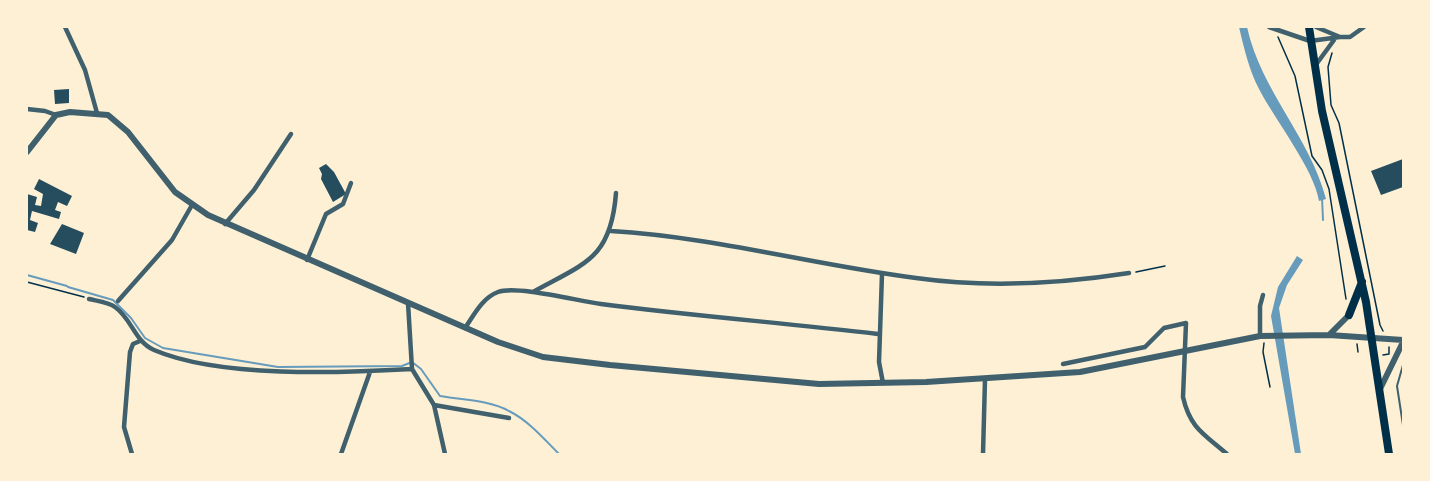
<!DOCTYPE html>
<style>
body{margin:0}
#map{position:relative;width:1430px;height:481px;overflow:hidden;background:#fdf0d5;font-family:"Open Sans",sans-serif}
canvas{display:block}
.frame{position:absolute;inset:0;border:28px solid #fdf0d5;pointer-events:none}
</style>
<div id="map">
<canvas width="1430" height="481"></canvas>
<div class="frame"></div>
</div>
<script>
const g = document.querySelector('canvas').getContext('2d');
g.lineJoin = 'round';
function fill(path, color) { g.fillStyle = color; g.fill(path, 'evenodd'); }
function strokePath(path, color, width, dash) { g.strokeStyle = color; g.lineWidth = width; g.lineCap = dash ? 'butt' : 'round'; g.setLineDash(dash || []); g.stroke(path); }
fill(new Path2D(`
 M1239 27H1247C1261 91 1310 137 1326 199L1319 201C1314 169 1275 120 1259 89 1249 70 1244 48 1239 27Z
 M1297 256 1303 260 1287 285 1279 308 1301 454H1295L1271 316 1278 287Z`), '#669bbc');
strokePath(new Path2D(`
 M1322 197 1323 220
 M27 275 67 286
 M68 287 113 300 131 318 145 338 163 348 278 367 402 366 412 362 421 369 440 396C462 400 490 400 509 411 529 421 544 439 559 454`), '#669bbc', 2);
fill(new Path2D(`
 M69 89V103L55 104 54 90Z
 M1403 159V187L1381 195 1371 171Z
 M326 164 334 172 346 194 333 202 321 179 322 174 319 168Z
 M39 179 72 196 67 206 58 202 55 210 61 212 59 219 32 211 30 220 38 223 35 232 27 230V194L37 197 35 205 41 206 43 194 34 189Z
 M62 224 84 233 76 254 50 244Z`), '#264d5e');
strokePath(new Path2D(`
 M1278 37 1295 76 1312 156 1322 170 1329 189 1346 299
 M1332 53 1328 67 1331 105 1339 123 1380 325 1383 331
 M1136 272 1165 266
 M27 282 84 297
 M1264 343 1263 352 1270 387
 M1357 344 1358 352
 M1383 355 1389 354V347`), '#003049', 1.5);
strokePath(new Path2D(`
 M1403 365 1397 386 1403 425`), '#3f606c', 2);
strokePath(new Path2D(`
 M65 27 85 70 97 113
 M1269 27 1310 41 1340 37
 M1316 27 1340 37H1350L1364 27
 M1315 66 1334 40
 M27 109 45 111 56 115
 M225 224 254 190 291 134
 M611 231C714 237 814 265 916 278 987 288 1059 284 1129 273
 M307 260 326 214 343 204 351 183
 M882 274 879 362 883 383
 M533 292C585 263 611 259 616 193
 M89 299C97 301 108 302 115 307 132 319 135 342 154 350 219 378 341 373 412 369
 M118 301 172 240 192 205
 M408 303 412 369 434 405 445 454
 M465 328C474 315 482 298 498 292 516 285 578 301 601 304 693 316 786 323 878 334
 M1260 336V306L1263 295
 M1063 364 1145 347 1164 328 1186 323 1183 397C1190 428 1204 434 1227 454
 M434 405 509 418
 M132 454 124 427 130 352 133 344 140 341
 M341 454 370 372
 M983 454 985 379`), '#3f606c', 4.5);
strokePath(new Path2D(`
 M27 152 56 115 70 112 108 115 128 132 175 192 208 215 498 342 543 357 610 365 819 384 926 382 1080 372 1260 336 1329 335 1403 340
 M1330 334 1349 315
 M1380 389 1403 342`), '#3f606c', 6);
strokePath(new Path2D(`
 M1309 27 1322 111 1366 302 1389 454
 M1349 315 1362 282`), '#003049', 8);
</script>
